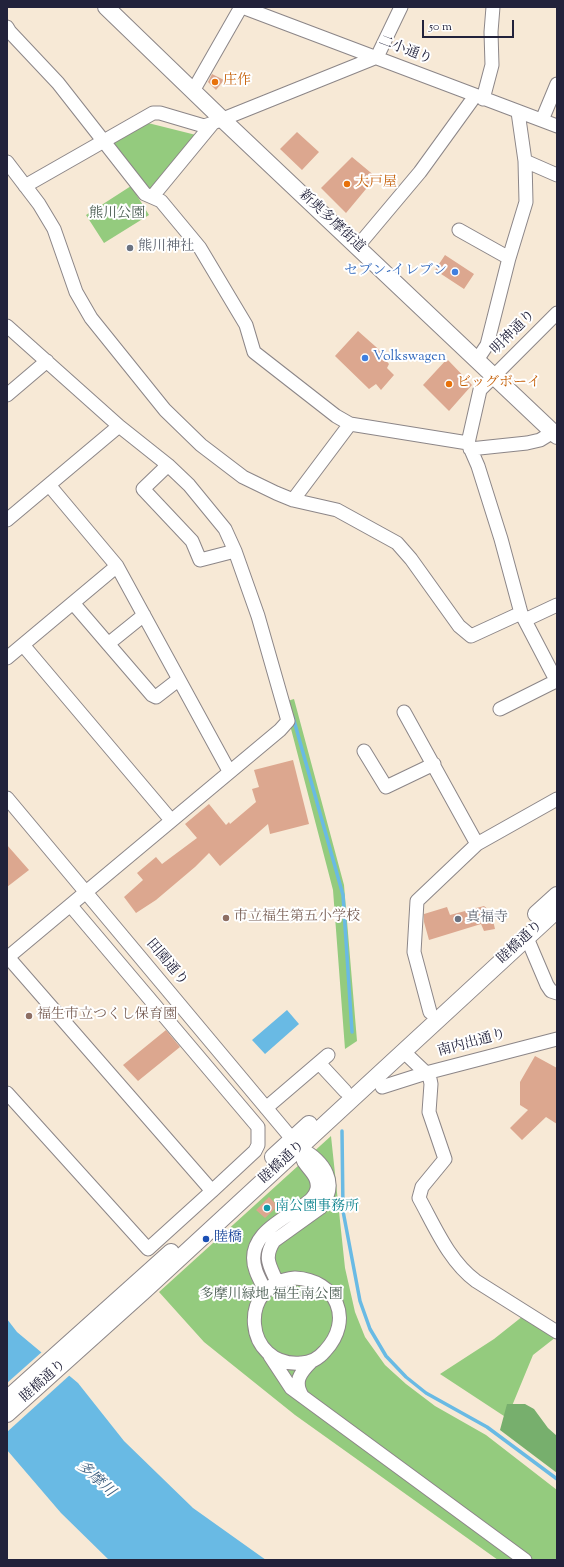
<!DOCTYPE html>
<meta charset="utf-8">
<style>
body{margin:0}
#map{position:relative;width:564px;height:1567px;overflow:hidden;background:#f7e9d6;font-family:"Sorts Mill Goudy",serif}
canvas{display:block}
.frame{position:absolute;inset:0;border:8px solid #22223b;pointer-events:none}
.scale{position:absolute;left:422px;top:20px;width:92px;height:18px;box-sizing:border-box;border:2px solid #22223b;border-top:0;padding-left:5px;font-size:12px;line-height:14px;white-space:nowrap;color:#22223b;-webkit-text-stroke:3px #fff;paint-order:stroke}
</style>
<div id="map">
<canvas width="564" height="1567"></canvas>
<div class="frame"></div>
<div class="scale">50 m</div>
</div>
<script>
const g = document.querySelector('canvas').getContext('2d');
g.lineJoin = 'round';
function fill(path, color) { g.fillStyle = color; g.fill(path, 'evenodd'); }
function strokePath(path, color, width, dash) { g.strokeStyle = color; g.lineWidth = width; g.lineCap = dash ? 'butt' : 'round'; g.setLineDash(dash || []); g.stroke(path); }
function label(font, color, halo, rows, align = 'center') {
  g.font = font + ' "Sorts Mill Goudy","Noto Serif JP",serif'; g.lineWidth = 4; g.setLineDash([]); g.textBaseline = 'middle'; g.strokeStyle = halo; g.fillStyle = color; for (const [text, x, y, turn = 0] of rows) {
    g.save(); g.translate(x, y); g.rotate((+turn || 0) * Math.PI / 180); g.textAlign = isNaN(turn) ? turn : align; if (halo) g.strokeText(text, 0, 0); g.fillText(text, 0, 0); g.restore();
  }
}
fill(new Path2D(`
 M144 122 196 135 152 192 108 144Z
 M131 186 149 215 104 243 86 215Z
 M294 699 344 885 357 1041 345 1049 333 890 284 702Z
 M331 1136 345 1268 355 1312 365 1337 385 1365 406 1384 435 1406 486 1435 557 1490V1560H498L295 1415 204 1342 159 1292Z
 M523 1316 556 1337 533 1355 507 1418 440 1374 494 1339Z`), '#94cb7e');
fill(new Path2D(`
 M507 1404H525L534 1409 548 1428 557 1436V1473L500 1430Z`), '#77af6d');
fill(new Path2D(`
 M287 1010 299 1024 265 1054 252 1040Z
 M7 1319 17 1332 78 1383 124 1441 193 1508 266 1560H109L61 1513 7 1450Z`), '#69bae4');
fill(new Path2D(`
 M43 1351 71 1374 7 1432V1383Z`), '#f7e9d6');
strokePath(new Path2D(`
 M293 717 343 895 352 1032
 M342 1131 343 1211 360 1301 370 1329 386 1356 406 1377 426 1393 487 1427 557 1479`), '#69bae4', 3.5);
fill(new Path2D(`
 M212 74 224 80 216 90 208 82Z
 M297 132 319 152 302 170 280 149Z
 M352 157 376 177 346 213 321 188Z
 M445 255 474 274 464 289 435 270Z
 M358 331 384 354 382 356 389 364 387 368 394 375 381 390 376 384 369 389 335 356Z
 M447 359 472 385 449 411 423 385Z
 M293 760 309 824 270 834 268 824 220 866 209 853 195 867 156 900 136 913 124 897 143 880 137 873 156 857 162 864 197 838 185 824 209 804 226 825 229 822 230 824 256 802 252 789 259 787 254 770Z
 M7 845 29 870 7 887Z
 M484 906 491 912 495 929 484 931 481 924 429 940 424 922V914L447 907 450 915Z
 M166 1030 180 1047 138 1081 123 1065Z
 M535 1056 557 1068V1124L546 1117 522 1140 510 1128 528 1110 520 1105V1082Z
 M269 1197 278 1206 265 1218 256 1210Z`), '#dca78f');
const minor = new Path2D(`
 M242 7 557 126
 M7 27 10 32 58 83 145 194 161 201 200 248 246 325 254 352 336 416 350 424 468 443
 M193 91 241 7
 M483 99 492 65 491 32 493 7
 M542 120 557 84
 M525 161 557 175
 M7 162 39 204 54 229 76 292 91 318 165 410 201 445 243 477 276 493 293 500 337 510 397 543 411 559 459 626 471 636 521 613
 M25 186 153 113H160L204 126 213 123
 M152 197 213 123 377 57 401 7
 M459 230 509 258
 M357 247 420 172 475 96
 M557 313 480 390 468 443 478 466 501 539 521 613 557 682
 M7 326 119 426 168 465 189 485 225 529 235 551 258 616 288 721 280 730 7 958
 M477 360 487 345 509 258 526 202 525 161 518 112
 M7 395 47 361
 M470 449 527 443 540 440 553 432
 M168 465 143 489 192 541 200 560 235 551
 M49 485 117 566 229 771
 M293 500 350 424
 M7 520 119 426
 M73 603 152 695 156 697 178 680
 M525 620 557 605
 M108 644 144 615
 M23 645 171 820
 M7 658 117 566
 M500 709 556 681
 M404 712 477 844
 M364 751 386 787 434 764
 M7 798 298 1146
 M527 938 547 985 551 991 557 993
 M7 956 212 1191 255 1151 258 1145V1127L71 906
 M430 1012 414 952 417 901 477 844 557 799
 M403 1051 426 1073 557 1039
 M319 1063 345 1091
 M382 1087 426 1073 430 1079 431 1084 429 1112 445 1159 422 1187 419 1198C435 1227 449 1261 476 1281L557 1332
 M7 1093 148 1249 212 1191
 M266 1108 328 1055
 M295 1278C337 1280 354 1320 325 1351 319 1358 311 1363 301 1363 244 1368 236 1283 295 1278Z
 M265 1290C262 1284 258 1277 256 1271 244 1238 279 1221 301 1207 308 1202 315 1198 317 1189 319 1177 310 1171 304 1162 302 1158 301 1152 300 1148 324 1161 340 1183 320 1208L274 1241C263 1258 270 1266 277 1282
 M270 1356 291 1388 525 1560
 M303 1397C293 1382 300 1373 311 1362`);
const major = new Path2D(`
 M106 7 222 119 557 436
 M536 914 557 895
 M273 1157 309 1124
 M7 1399 171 1252
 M7 1414 145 1290 557 910`);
strokePath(minor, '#8c8688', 15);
strokePath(major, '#8c8688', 18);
strokePath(minor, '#fff', 13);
strokePath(major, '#fff', 16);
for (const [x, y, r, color] of [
 [215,82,4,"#e8710a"],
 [347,184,4,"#e8710a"],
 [130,248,4,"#6b7280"],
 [455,272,4,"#3f7fe0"],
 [365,358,4,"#3f7fe0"],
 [449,384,4,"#e8710a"],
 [226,918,4,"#8d6e63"],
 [458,919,4,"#6b7280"],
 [29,1016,4,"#8d6e63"],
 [267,1208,4,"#0f9aa8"],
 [206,1239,4,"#1a4fb4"]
]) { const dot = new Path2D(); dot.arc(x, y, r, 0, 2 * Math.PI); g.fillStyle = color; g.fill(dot); strokePath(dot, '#fff', 1.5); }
label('14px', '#22223b', '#fff', [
 ["二小通り",405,51,21],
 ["新奥多摩街道",331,222,43],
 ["明神通り",514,333,-45],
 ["睦橋通り",521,943,-43],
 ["田園通り",166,963,50],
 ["南内出通り",472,1044,-15],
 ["睦橋通り",283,1163,-43],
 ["睦橋通り",44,1382,-42]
]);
label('14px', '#c56008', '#fff', [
 ["庄作",223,82],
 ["大戸屋",355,184],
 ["ビッグボーイ",457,384]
], 'left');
label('14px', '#4a5d52', '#fff', [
 ["熊川公園",117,215],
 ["多摩川緑地 福生南公園",271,1296]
]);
label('14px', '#5b616d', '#fff', [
 ["熊川神社",138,248],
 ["真福寺",466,919]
], 'left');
label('14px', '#366cbe', '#fff', [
 ["セブン-イレブン",447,272],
 ["Volkswagen",373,358,"left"]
], 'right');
label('14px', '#785e54', '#fff', [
 ["市立福生第五小学校",234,918],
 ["福生市立つくし保育園",37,1016]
], 'left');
label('14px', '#0d838f', '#fff', [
 ["南公園事務所",275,1208]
], 'left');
label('14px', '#164399', '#fff', [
 ["睦橋",214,1239]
], 'left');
label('italic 15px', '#3e5f7f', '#fff', [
 ["多摩川",95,1480,42]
]);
</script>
